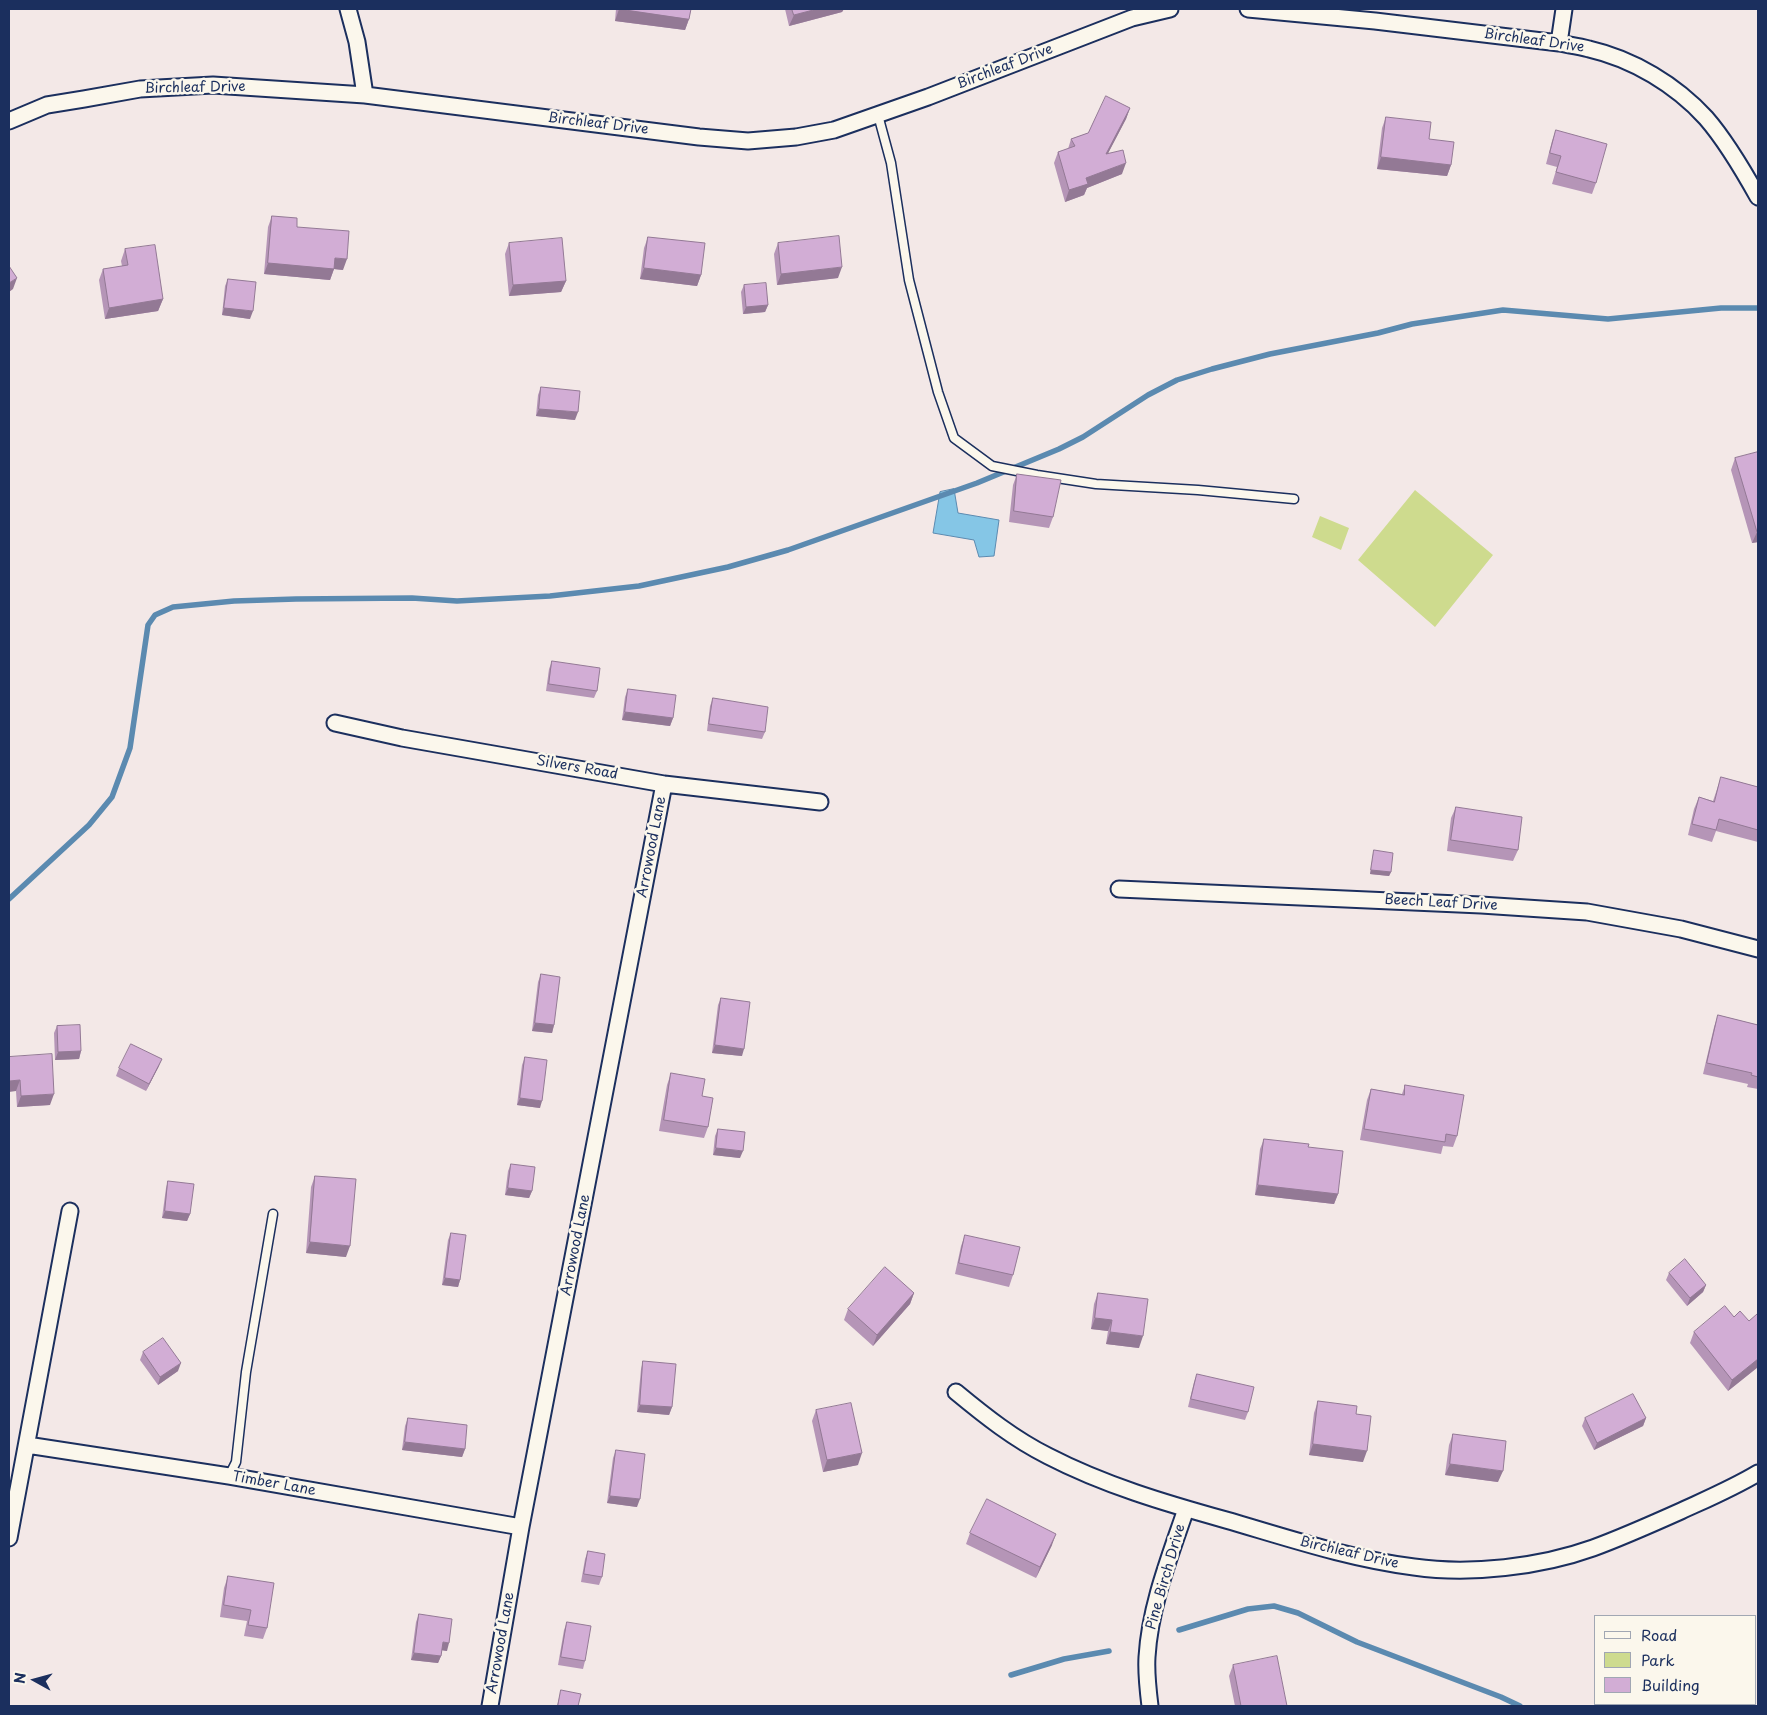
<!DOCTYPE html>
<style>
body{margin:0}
#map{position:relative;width:1767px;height:1715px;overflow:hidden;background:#f3e8e7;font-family:"Playpen Sans",sans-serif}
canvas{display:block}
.frame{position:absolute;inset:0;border:10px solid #1b2f5e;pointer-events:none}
.legend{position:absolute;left:1594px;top:1615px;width:162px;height:90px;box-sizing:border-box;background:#fbf7ec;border:1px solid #a1a7b3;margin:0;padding:6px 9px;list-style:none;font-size:15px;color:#1b2f5e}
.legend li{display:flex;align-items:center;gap:10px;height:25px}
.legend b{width:25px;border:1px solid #a1a7b3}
.north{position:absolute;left:10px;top:1655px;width:50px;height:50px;-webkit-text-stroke:4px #fbf7ec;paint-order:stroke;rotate:277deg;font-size:14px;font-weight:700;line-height:20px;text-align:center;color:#1b2f5e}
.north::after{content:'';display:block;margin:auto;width:18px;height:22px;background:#1b2f5e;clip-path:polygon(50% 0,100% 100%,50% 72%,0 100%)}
</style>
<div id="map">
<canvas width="1767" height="1715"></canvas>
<div class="frame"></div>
<ul class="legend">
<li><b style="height:6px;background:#fbf7ec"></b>Road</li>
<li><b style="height:14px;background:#cedb8e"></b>Park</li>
<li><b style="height:14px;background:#d2add5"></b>Building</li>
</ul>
<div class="north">N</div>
</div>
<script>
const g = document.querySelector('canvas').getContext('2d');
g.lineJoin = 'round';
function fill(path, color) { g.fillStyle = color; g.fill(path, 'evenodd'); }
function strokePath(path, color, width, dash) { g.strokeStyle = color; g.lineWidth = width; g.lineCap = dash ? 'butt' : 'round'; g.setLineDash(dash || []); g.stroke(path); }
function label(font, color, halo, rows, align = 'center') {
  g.font = font + ' "Playpen Sans",sans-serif'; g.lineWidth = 5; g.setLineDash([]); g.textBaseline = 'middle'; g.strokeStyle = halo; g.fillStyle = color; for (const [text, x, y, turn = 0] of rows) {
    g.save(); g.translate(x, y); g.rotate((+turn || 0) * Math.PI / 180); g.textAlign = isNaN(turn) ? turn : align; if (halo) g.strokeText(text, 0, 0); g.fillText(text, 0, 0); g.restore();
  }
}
fill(new Path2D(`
 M1415 490 1493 555 1435 627 1358 560Z
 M1320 516 1349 528 1341 550 1312 537Z`), '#cedb8e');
const water = new Path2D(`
 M954 489 958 513 999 520 994 556 979 557 974 540 933 533 940 492Z`);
fill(water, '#85c6e6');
strokePath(water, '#5b8ab0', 1);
strokePath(new Path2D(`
 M9 899 89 825 112 797 130 748 148 625 155 615 173 607 234 601 296 599 412 598 457 601 550 596 639 586 728 567 788 550 977 483 1059 449 1083 437 1148 395 1177 380 1212 369 1270 354 1378 333 1412 324 1503 310 1608 319 1721 308H1758
 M1179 1630 1248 1609 1274 1606 1298 1613 1357 1642 1501 1697 1520 1706
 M1011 1675 1064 1659 1109 1651`), '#5b8ab0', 5.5);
const service = new Path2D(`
 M878 115 891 163 909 280 938 392 954 438 992 466 1037 475 1096 484 1198 490 1294 499
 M229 1476 236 1462 246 1372 273 1214`);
const minor = new Path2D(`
 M348 9 357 42 365 95
 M1248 9 1375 21 1559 43C1569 45 1579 46 1589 49 1633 59 1676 85 1706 118 1726 141 1743 170 1758 197
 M1559 43 1564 9
 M9 121 47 105 84 99 140 89 213 85 365 95 699 137 748 141 796 137 834 130 928 97 1132 18 1170 9
 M335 723 402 738 664 784 820 802
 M1119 889 1481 905 1587 912 1681 929 1758 949
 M956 1392C985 1416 1014 1439 1048 1456 1104 1485 1165 1503 1226 1520 1288 1538 1350 1559 1414 1567 1470 1575 1540 1567 1593 1548 1623 1537 1652 1524 1681 1511 1707 1499 1733 1488 1758 1473
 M27 1445 229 1476 521 1527
 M9 1538 70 1211
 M490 1706 521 1527 664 784
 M1150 1706C1148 1690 1146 1673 1147 1657 1150 1606 1170 1556 1186 1509`);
strokePath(service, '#1b2f5e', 11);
strokePath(minor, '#1b2f5e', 19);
strokePath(service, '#fbf7ec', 8);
strokePath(minor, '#fbf7ec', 15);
fill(new Path2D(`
 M616 9H691L689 19 685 30 615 21Z
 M785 9H844L842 12 789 26Z
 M1130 108 1126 119 1108 153 1122 174 1087 188 1084 195 1065 202 1054 163 1058 152 1068 149 1071 139 1088 133Z
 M1386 117 1429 139 1451 165 1447 176 1377 169 1382 128Z
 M1556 130 1596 183 1592 194 1552 184 1557 167 1546 164 1552 141Z
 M272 216 297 227 343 270 334 269 330 280 264 274 268 227Z
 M648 237 701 275 697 286 640 279 644 248Z
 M509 243 566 281 561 292 509 296 505 254Z
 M778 243 838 278 777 285 774 254Z
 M125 249 163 299 158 311 105 319 99 280 103 269 122 266 121 261Z
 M228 279 250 319 222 315 225 286Z
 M744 285 768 305 765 312 743 314 741 292Z
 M541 387 575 420 536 416 538 395Z
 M1758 452V542L1752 543 1731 470 1735 458Z
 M1017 474 1053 517 1049 528 1009 522 1013 485Z
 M552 661 597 691 594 698 546 691 549 669Z
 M628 689 673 718 670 726 622 720 625 697Z
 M713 698 765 732 762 739 707 731 710 706Z
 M1721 777 1758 787V842L1716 831 1712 842 1688 835 1694 809 1699 797 1713 801Z
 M1456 807 1518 850 1513 861 1447 851 1451 818Z
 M1374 850 1391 872 1389 876 1370 874 1373 854Z
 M541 974 554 1025 552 1033 532 1031 538 982Z
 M721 998 742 1056 712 1053 718 1005Z
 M1718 1015 1758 1025V1089L1747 1087 1748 1084 1703 1074 1714 1027Z
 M57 1026 81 1051 79 1059 55 1060 54 1033Z
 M9 1057 50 1105 17 1107 16 1091Z
 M525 1057 540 1108 517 1105 522 1065Z
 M159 1066 146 1091 116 1076 119 1068Z
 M671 1073 702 1096 708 1127 704 1138 659 1131 667 1085Z
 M1405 1085 1457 1136 1453 1147 1443 1146 1441 1154 1360 1140 1367 1100 1371 1089 1402 1094Z
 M718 1129 740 1158 713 1155 715 1136Z
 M1264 1139 1308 1147 1338 1194 1334 1204 1255 1195 1260 1149Z
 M511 1164 532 1191 529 1198 505 1195 508 1171Z
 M315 1176 346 1257 306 1253 311 1187Z
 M168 1181 190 1214 187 1221 162 1218 166 1188Z
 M451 1233 460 1280 458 1287 442 1285 448 1240Z
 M965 1235 1013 1275 1009 1287 955 1274 961 1246Z
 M1669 1273 1706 1285 1703 1292 1687 1306 1666 1280Z
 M914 1293 910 1304 873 1346 844 1320 848 1309Z
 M1098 1293 1139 1348 1106 1344 1108 1331 1091 1329 1094 1304Z
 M1758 1315V1367L1728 1391 1690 1343 1694 1332 1734 1317 1749 1321Z
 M143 1352 178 1371 158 1385 140 1360Z
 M643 1361 672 1407 669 1415 637 1412 641 1369Z
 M1197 1374 1248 1412 1245 1420 1188 1407 1194 1382Z
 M1318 1401 1356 1414 1363 1462 1309 1455 1314 1413Z
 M816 1410 858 1465 823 1472 812 1421Z
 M408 1418 465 1449 462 1457 402 1450 405 1426Z
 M1585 1418H1646L1643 1426 1594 1450 1582 1426Z
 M1453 1434 1498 1482 1445 1475 1449 1445Z
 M616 1450 637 1507 607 1503 613 1458Z
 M970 1533 1052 1545 1036 1578 966 1544Z
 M588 1551 602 1577 599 1585 581 1582 585 1559Z
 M228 1576 267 1628 263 1639 244 1636 247 1621 220 1617 224 1588Z
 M419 1614 447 1651 442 1650 441 1656 438 1663 411 1660 416 1622Z
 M567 1622 585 1661 583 1669 558 1665 564 1630Z
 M1233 1665 1287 1706H1235L1229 1676Z
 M561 1690 578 1706H557Z
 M1683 1704H1745L1737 1706H1683Z`), '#b595b7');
fill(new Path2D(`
 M619 9 689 19 685 30 615 21Z
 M817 9H844L842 12 789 26 794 15Z
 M1130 108 1126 119 1102 165 1106 154Z
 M1381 157 1451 165 1447 176 1377 169Z
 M1126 163 1122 174 1087 188 1084 195 1065 202 1069 190 1086 178Z
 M335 258 347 259 343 270 334 269 330 280 264 274 268 263Z
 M842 267 838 278 777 285 781 274Z
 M644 268 701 275 697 286 640 279Z
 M17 278 13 289 9 292V283Z
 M566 281 561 292 509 296 513 285Z
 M163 299 158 311 105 319 109 308Z
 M768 305 765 312 743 314 746 307Z
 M224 308 253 311 250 319 222 315Z
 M539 409 578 412 575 420 536 416Z
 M1757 532H1758V542L1752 543Z
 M625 712 673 718 670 726 622 720Z
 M1371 870 1391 872 1389 876 1370 874Z
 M535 1023 554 1025 552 1033 532 1031Z
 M715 1045 744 1049 742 1056 712 1053Z
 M81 1051 79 1059 55 1060 58 1052Z
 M162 1059 159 1066 146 1091 149 1084Z
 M20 1080 16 1091 9 1092V1081Z
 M54 1094 50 1105 17 1107 21 1096Z
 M520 1098 542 1101 540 1108 517 1105Z
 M716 1148 743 1151 740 1158 713 1155Z
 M1258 1185 1338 1194 1334 1204 1255 1195Z
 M508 1188 532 1191 529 1198 505 1195Z
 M165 1211 190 1214 187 1221 162 1218Z
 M310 1242 350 1246 346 1257 306 1253Z
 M445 1278 460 1280 458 1287 442 1285Z
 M1706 1285 1703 1292 1687 1306 1690 1298Z
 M914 1293 910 1304 873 1346 877 1335Z
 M1095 1318 1112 1320 1108 1331 1091 1329Z
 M1110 1332 1143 1336 1139 1348 1106 1344Z
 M1758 1359V1367L1728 1391 1732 1380Z
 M181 1363 178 1371 158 1385 160 1377Z
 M640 1405 672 1407 669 1415 637 1412Z
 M1646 1418 1643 1426 1594 1450 1597 1443Z
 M405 1442 465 1449 462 1457 402 1450Z
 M1313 1444 1367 1451 1363 1462 1309 1455Z
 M862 1453 858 1465 823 1472 827 1460Z
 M1450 1464 1503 1471 1498 1482 1445 1475Z
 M610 1496 640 1499 637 1507 607 1503Z
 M1056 1534 1052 1545 1036 1578 1040 1567Z
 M443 1642 449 1643 447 1651 440 1650Z
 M414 1653 441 1656 438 1663 411 1660Z
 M1689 1704H1702L1701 1706H1688Z
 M1713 1704H1745L1737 1706H1707Z`), '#937995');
const building = new Path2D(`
 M619 9H691L689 19Z
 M792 9H817L794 15Z
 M1106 96 1130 108 1106 154 1123 150 1126 163 1086 178 1088 184 1069 190 1058 152 1075 146 1071 139 1088 133Z
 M1386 117 1431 122 1429 139 1454 142 1451 165 1381 157Z
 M1556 130 1607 144 1596 183 1556 172 1561 156 1550 153Z
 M272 216 297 218V227L349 231 347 259 335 258 334 269 268 263Z
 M839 236 842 267 781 274 778 243Z
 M648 237 705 243 701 275 644 268Z
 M562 238 566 281 513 285 509 243Z
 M155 245 163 299 109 308 103 269 128 265 125 249Z
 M9 266 17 278 9 283Z
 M228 279 256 282 253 311 224 308Z
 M766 283 768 305 746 307 744 285Z
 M541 387 580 391 578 412 539 409Z
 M1758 452V532H1757L1735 458Z
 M1017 474 1061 480 1053 517 1014 511Z
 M552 661 600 668 597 691 549 684Z
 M628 689 676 695 673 718 625 712Z
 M713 698 768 707 765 732 709 724Z
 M1721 777 1758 787V830L1719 819 1716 830 1692 824 1699 797 1714 802Z
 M1456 807 1522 817 1518 850 1451 840Z
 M1374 850 1393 853 1391 872 1371 870Z
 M541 974 560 977 554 1025 535 1023Z
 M721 998 750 1002 744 1049 715 1045Z
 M1718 1015 1758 1025V1077L1751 1075 1752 1073 1707 1063Z
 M80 1025 81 1051 58 1052 57 1026Z
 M131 1044 162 1059 149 1084 119 1068Z
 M52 1054 54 1094 21 1096 20 1080 9 1081V1057Z
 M525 1057 547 1060 542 1101 520 1098Z
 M671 1073 705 1079 702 1096 713 1098 708 1127 664 1120Z
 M1405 1085 1464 1095 1457 1136 1446 1134 1445 1142 1364 1129 1371 1089 1404 1095Z
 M718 1129 745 1132 743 1151 716 1148Z
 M1264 1139 1309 1144 1308 1147 1343 1151 1338 1194 1258 1185Z
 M511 1164 535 1167 532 1191 508 1188Z
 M315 1176 356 1179 350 1246 310 1242Z
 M168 1181 194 1184 190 1214 165 1211Z
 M451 1233 466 1235 460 1280 445 1278Z
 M965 1235 1020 1247 1013 1275 959 1263Z
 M1685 1259 1706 1285 1690 1298 1669 1273Z
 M885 1267 914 1293 877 1335 848 1309Z
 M1098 1293 1148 1299 1143 1336 1110 1332 1112 1320 1095 1318Z
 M1725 1306 1734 1317 1740 1311 1749 1321 1757 1314 1758 1315V1359L1732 1380 1694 1332Z
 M163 1338 181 1363 160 1377 143 1352Z
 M643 1361 676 1364 672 1407 640 1405Z
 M1197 1374 1254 1387 1248 1412 1191 1399Z
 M1633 1394 1646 1418 1597 1443 1585 1418Z
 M1318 1401 1357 1406 1356 1414 1371 1416 1367 1451 1313 1444Z
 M851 1403 862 1453 827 1460 816 1410Z
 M408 1418 467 1425 465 1449 405 1442Z
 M1453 1434 1506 1441 1503 1471 1450 1464Z
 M616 1450 645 1454 640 1499 610 1496Z
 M987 1499 1056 1534 1040 1567 970 1533Z
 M588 1551 605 1554 602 1577 584 1574Z
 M228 1576 274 1583 267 1628 248 1625 251 1610 224 1605Z
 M419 1614 452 1619 449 1643 443 1642 441 1656 414 1653Z
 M567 1622 591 1626 585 1661 561 1657Z
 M1277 1656 1287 1706H1241L1233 1665Z
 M561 1690 581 1694 578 1706H558Z`);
fill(building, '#d2add5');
strokePath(building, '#937995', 1);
label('14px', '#1b2f5e', '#fbf7ec', [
 ["Birchleaf Drive",1534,41,8],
 ["Birchleaf Drive",1005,67,-21],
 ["Birchleaf Drive",195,88,-1],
 ["Birchleaf Drive",598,124,7],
 ["Silvers Road",577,768,10],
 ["Arrowood Lane",652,847,-79],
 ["Beech Leaf Drive",1441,903,3],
 ["Arrowood Lane",576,1245,-79],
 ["Timber Lane",274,1484,10],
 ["Birchleaf Drive",1349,1553,13],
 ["Pine Birch Drive",1166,1577,-74],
 ["Arrowood Lane",501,1643,-80]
]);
</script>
